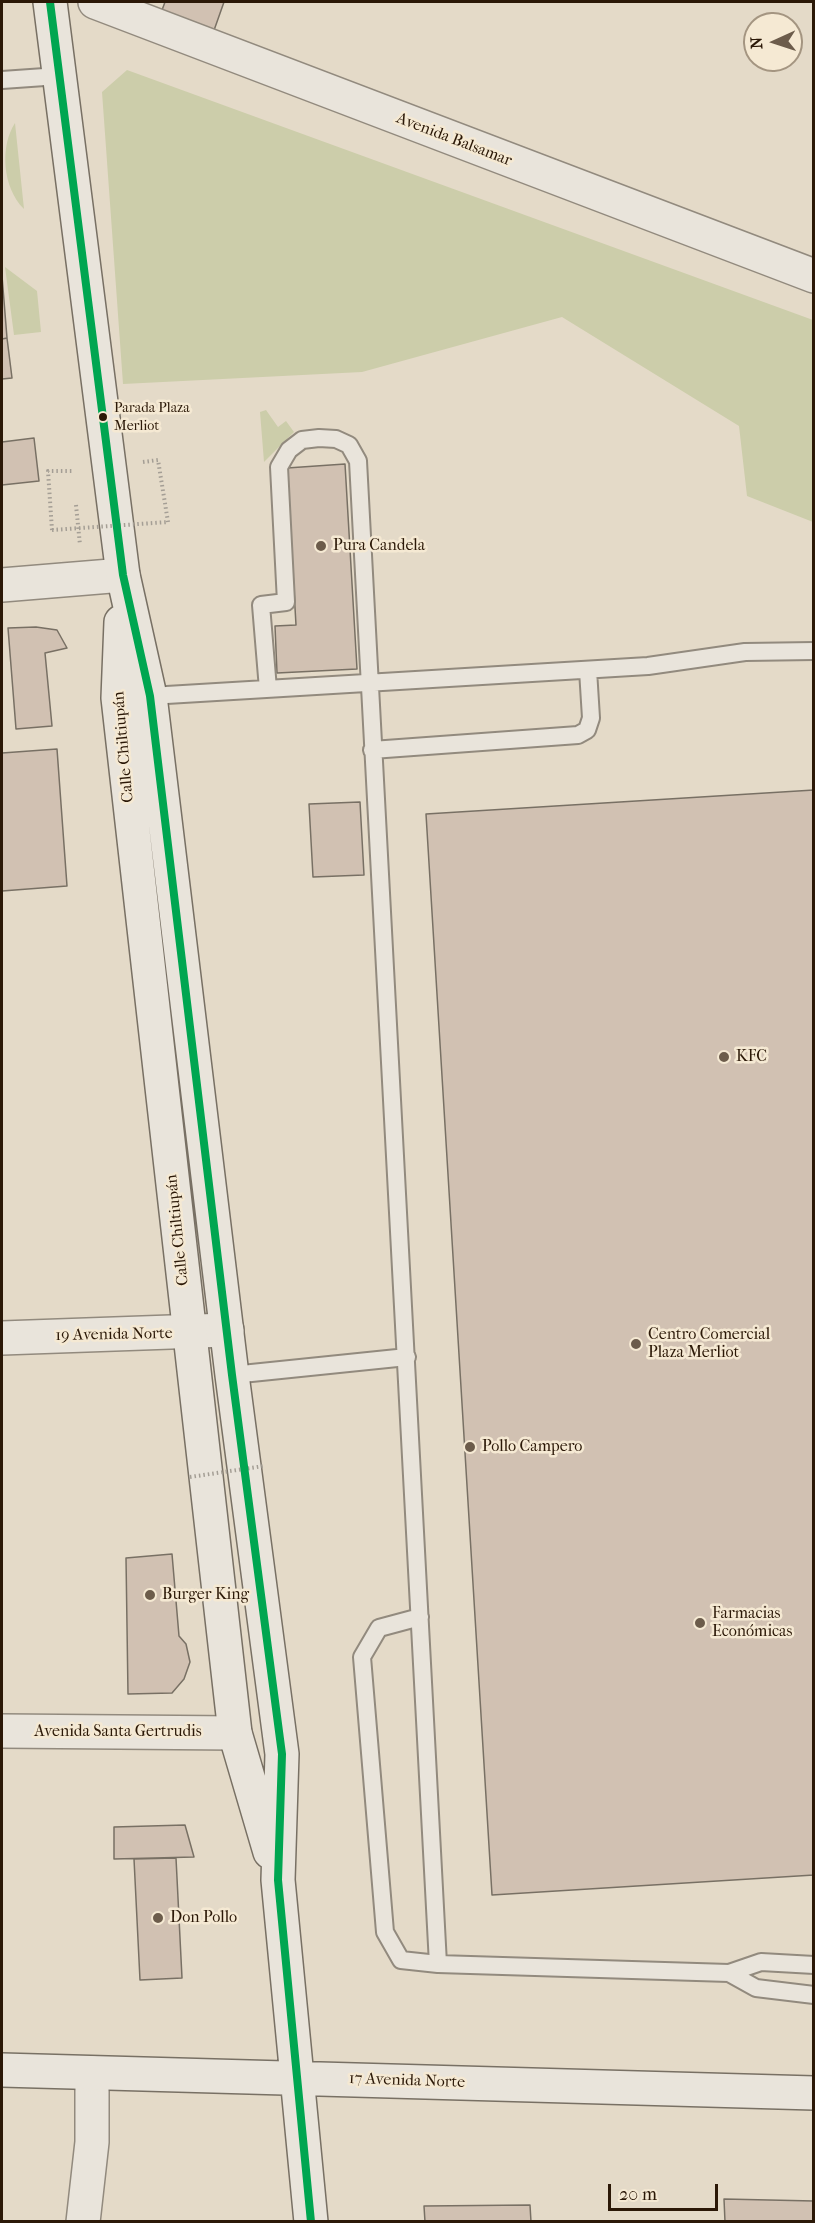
<!DOCTYPE html>
<meta charset="utf-8">
<style>
body{margin:0}
#map{position:relative;width:815px;height:2223px;overflow:hidden;background:#e4dac8;font-family:"IM FELL French Canon",serif}
canvas{display:block}
.frame{position:absolute;inset:0;border:3px solid #2b1807;pointer-events:none}
.north{position:absolute;left:743px;top:12px;width:60px;height:60px;box-sizing:border-box;background:#f5e9d3;border:2px solid #a49581;border-radius:50%;rotate:267deg;font-size:16px;font-weight:700;line-height:24px;text-align:center;color:#2b1807}
.north::after{content:'';display:block;margin:auto;width:21px;height:27px;background:#6c5c4b;clip-path:polygon(50% 0,100% 100%,50% 72%,0 100%)}
.scale{position:absolute;left:608px;top:2184px;width:110px;height:27px;box-sizing:border-box;border:3px solid #2b1807;border-top:0;padding-left:8px;font-size:18px;line-height:21px;white-space:nowrap;color:#2b1807;-webkit-text-stroke:4px #f5e9d3;paint-order:stroke}
</style>
<div id="map">
<canvas width="815" height="2223"></canvas>
<div class="frame"></div>
<div class="north">N</div>
<div class="scale">20 m</div>
</div>
<script>
const g = document.querySelector('canvas').getContext('2d');
g.lineJoin = 'round';
function fill(path, color) { g.fillStyle = color; g.fill(path, 'evenodd'); }
function strokePath(path, color, width, dash) { g.strokeStyle = color; g.lineWidth = width; g.lineCap = dash ? 'butt' : 'round'; g.setLineDash(dash || []); g.stroke(path); }
function label(font, color, halo, rows, align = 'center') {
  g.font = font + ' "IM FELL French Canon",serif'; g.lineWidth = 5; g.setLineDash([]); g.textBaseline = 'middle'; g.strokeStyle = halo; g.fillStyle = color; for (const [text, x, y, turn = 0] of rows) {
    g.save(); g.translate(x, y); g.rotate((+turn || 0) * Math.PI / 180); g.textAlign = isNaN(turn) ? turn : align; if (halo) g.strokeText(text, 0, 0); g.fillText(text, 0, 0); g.restore();
  }
}
fill(new Path2D(`
 M127 70 813 320V522L747 496 739 426 562 317 362 372 123 384 102 92Z
 M15 123 24 209C2 187 0 146 15 123Z
 M5 267 37 291 41 332 14 335Z
 M266 410 278 427 286 421 294 432 264 462 260 412Z`), '#cccdaa');
const building = new Path2D(`
 M165 2H224L212 36 158 21Z
 M2 276 7 338 2 339Z
 M7 338 12 378 2 379V339Z
 M34 438 39 481 2 485V442Z
 M345 464 357 669 277 673 275 626 296 625 287 468Z
 M36 627 57 630 67 648 45 653 52 726 16 729 8 628Z
 M57 749 67 886 2 891V753Z
 M814 790V1875L492 1895 426 814Z
 M360 802 364 875 313 877 309 804Z
 M172 1554 179 1636 186 1644 190 1662 184 1679 172 1693 128 1694 126 1558Z
 M185 1825 194 1857 114 1859V1827Z
 M176 1858 182 1978 140 1980 134 1859Z
 M724 2199 814 2201V2222H725Z
 M530 2205 531 2222H425L424 2206Z`);
fill(building, '#d1c1b2');
strokePath(building, '#787064', 1.5);
const lane = new Path2D(`
 M2 80 59 76
 M268 689 261 605 286 602 279 467 289 450 302 440 319 438 336 439 349 445 358 461 438 1964 729 1973 761 1962 814 1965
 M150 696 648 666 745 652 814 651
 M372 750 578 735 587 730 591 718 588 670
 M232 1375 407 1357
 M420 1617 379 1628 362 1657 385 1932 401 1960 438 1964
 M729 1973 756 1988 814 1995`);
const street = new Path2D(`
 M95 2 814 276
 M2 585 123 575
 M2 1338 227 1330
 M2 1731 235 1733
 M83 2222 92 2142V2073`);
const secondary = new Path2D(`
 M50 2 123 575 150 696 232 1375 282 1754 278 1880 311 2222
 M121 622 118 698 235 1733 270 1852
 M2 2070 814 2093`);
strokePath(lane, '#928a7e', 20);
strokePath(street, '#928a7e', 36);
strokePath(secondary, '#787064', 36);
strokePath(new Path2D(`
 M143 462 158 460 168 522
 M76 505 80 545
 M52 530 48 471H73`), '#a49e95', 4, [1.5, 3]);
strokePath(lane, '#e9e4db', 16);
strokePath(street, '#e9e4db', 33);
strokePath(secondary, '#e9e4db', 33);
strokePath(new Path2D(`
 M52 530 168 522
 M190 1477 264 1466`), '#a49e95', 4, [1.5, 3]);
strokePath(new Path2D(`
 M50 2 123 575 150 696 232 1375 282 1754 278 1880 311 2222`), '#00a651', 8);
for (const [x, y, r, color] of [
 [103,417,5,"#2b1807"],
 [321,546,6,"#6c5c4b"],
 [724,1057,6,"#6c5c4b"],
 [636,1344,6,"#6c5c4b"],
 [470,1447,6,"#6c5c4b"],
 [150,1595,6,"#6c5c4b"],
 [700,1623,6,"#6c5c4b"],
 [158,1918,6,"#6c5c4b"]
]) { const dot = new Path2D(); dot.arc(x, y, r, 0, 2 * Math.PI); g.fillStyle = color; g.fill(dot); strokePath(dot, '#f5e9d3', 2); }
label('14px', '#2b1807', '#f5e9d3', [
 ["Parada Plaza",114,409],
 ["Merliot",114,427]
], 'left');
label('16px', '#2b1807', '#f5e9d3', [
 ["Avenida Balsamar",454,140,21],
 ["Calle Chiltiupán",124,747,-95],
 ["Calle Chiltiupán",178,1230,-96],
 ["19 Avenida Norte",114,1335,-1],
 ["Avenida Santa Gertrudis",118,1732],
 ["17 Avenida Norte",407,2081,2]
]);
label('16px', '#2b1807', '#f5e9d3', [
 ["Pura Candela",333,546],
 ["KFC",736,1057],
 ["Centro Comercial",648,1335],
 ["Plaza Merliot",648,1353],
 ["Pollo Campero",482,1447],
 ["Burger King",162,1595],
 ["Farmacias",712,1614],
 ["Económicas",712,1632],
 ["Don Pollo",170,1918]
], 'left');
</script>
